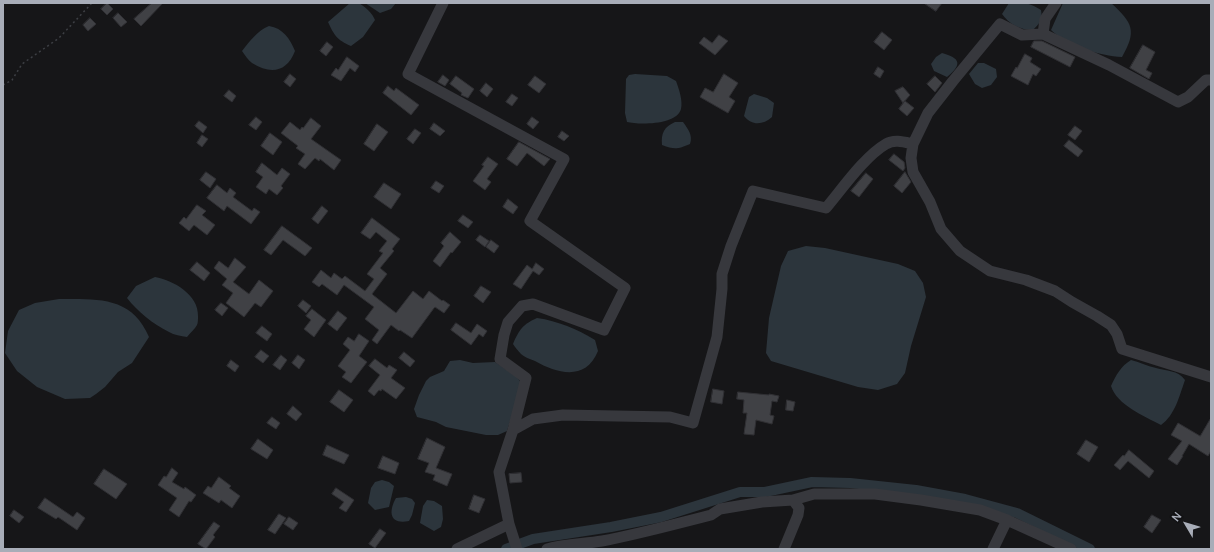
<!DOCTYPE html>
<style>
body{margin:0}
#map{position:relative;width:1214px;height:552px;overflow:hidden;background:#161618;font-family:Manrope,sans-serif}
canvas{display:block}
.frame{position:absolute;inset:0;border:4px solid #a8adb8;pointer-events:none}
.north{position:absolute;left:1166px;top:504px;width:40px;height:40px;-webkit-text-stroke:3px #111113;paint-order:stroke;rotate:308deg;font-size:11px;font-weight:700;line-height:16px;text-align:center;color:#a8adb8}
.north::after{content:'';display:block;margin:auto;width:14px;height:18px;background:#a8adb8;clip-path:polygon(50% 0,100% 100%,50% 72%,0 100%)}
</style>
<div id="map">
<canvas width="1214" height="552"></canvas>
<div class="frame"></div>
<div class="north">N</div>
</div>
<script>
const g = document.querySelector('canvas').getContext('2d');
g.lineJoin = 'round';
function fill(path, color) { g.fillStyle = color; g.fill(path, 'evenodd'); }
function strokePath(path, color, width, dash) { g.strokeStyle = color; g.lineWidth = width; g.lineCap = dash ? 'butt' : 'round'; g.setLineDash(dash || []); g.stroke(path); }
fill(new Path2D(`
 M350 3C353 3 355 2 358 3 364 5 373 14 375 20L363 37 351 46C337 40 334 35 328 22Z
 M365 3H396L391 9 380 13Z
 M1009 3C1023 3 1029 2 1041 10 1043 20 1039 24 1033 30 1020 30 1009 24 1002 14Z
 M1063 3H1111C1133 23 1137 31 1122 57 1100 56 1068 46 1051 30Z
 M269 26C283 28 290 39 295 51 287 72 271 75 252 63 248 60 245 55 242 51 250 41 257 31 269 26Z
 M942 53C960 58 963 64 947 77L934 71 931 64 936 57Z
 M978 63H984L996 69 997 77 991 85 982 88 975 84 969 74Z
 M635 74 667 76 676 81C679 89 683 101 681 109 677 125 639 125 627 122L625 113 626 79 629 75Z
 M754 94 767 98 774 103 772 117C763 125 752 126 744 116L749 97Z
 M675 122H683C688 129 693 135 690 144 678 149 675 150 662 145 661 133 664 127 675 122Z
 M806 246 825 248 898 264 915 271 923 283 926 297 911 346 905 373 897 384 878 390 858 387 771 361 766 353 769 318 781 266 788 251Z
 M155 277C173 280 199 295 198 316 198 319 198 323 197 325 195 329 190 333 187 337 181 336 174 335 169 332 153 324 138 312 127 298L136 286Z
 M59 299C97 299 132 296 149 337L132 363 118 372 105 387 96 394 90 398 65 399 37 387 17 371 5 353 8 331 19 310 35 303Z
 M537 318C558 321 577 329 595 340L598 351C586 381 558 374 535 361 530 359 524 357 521 354 518 351 515 347 513 344 519 330 523 324 537 318Z
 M460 360 473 363 495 362 517 377 522 384 507 431 498 435H486L446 427 436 422 417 417 414 409 419 395 426 381 430 377 444 371 450 361Z
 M1131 360C1139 362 1147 366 1156 368 1166 371 1178 370 1185 380 1179 397 1175 415 1161 425 1144 416 1117 405 1111 386 1116 375 1121 366 1131 360Z
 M382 480 389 482 394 486 389 507 375 510 368 503 371 488 375 482Z
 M406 497 412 499 415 503 412 515 409 521C390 525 388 512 396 498Z
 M427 500 434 501 442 506 443 519 441 527 434 531 420 523 423 506Z`), '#2c353c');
strokePath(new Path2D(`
 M506 549 533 539 611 527 661 517 740 492H765L812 482 850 483 916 490 965 499 1017 513 1090 549`), '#2c353c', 10);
const building = new Path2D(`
 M107 3 113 9 107 15 101 9Z
 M152 3H163L141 26 134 19Z
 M924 3H942L936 11Z
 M118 13 127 22 121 27 113 18Z
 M90 18 96 24 88 31 83 25Z
 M882 32 892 40 884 50 874 42Z
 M719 35 728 41 715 55 699 43 704 37 712 43Z
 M1034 41H1042L1075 57 1070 67 1031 47Z
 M327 42 333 47 326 56 320 51Z
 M1143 45 1155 52 1146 70 1152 73 1149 79 1130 68Z
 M1025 54 1032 58 1030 62 1041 69 1036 76 1033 74 1028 85 1011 76 1016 67 1017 68Z
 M347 57 359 66 355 72 350 68 341 81 331 75 336 68 338 70Z
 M878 67 884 71 880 78 874 74Z
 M290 74 296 79 290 87 284 82Z
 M724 74 738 83 729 97 735 101 728 113 700 97 705 88 713 92Z
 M443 75 449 80 445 86 438 82Z
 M456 76 474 89 468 98 461 95 462 93 450 84Z
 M535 76 546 84 539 93 528 85Z
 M935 76 942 83 935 92 927 84Z
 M486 83 493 89 487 97 480 91Z
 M388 86 394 91 396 88 419 105 411 115 383 93Z
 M903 87 910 95 903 103 895 91Z
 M229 90 236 96 232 102 224 96Z
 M512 94 518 98 512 106 506 102Z
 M905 101 914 108 907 116 899 109Z
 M256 117 262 122 256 130 249 125Z
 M532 117 539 122 533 129 527 124Z
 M311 118 321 126 311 139 341 160 334 170 320 159 319 161 315 158 305 169 298 164 305 154 296 148 298 146 281 133 290 122 300 130 302 127 303 128Z
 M199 121 207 127 203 133 195 126Z
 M434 123 445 131 440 136 430 129Z
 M377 124 388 132 374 151 364 144Z
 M1075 126 1082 131 1075 140 1068 135Z
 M415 129 421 133 413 144 407 139Z
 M562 131 569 136 564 141 558 137Z
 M270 133 282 142 273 155 261 146Z
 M202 135 208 139 202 147 197 143Z
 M1069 140 1083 151 1078 157 1064 146Z
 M519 142 550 159 544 166 527 153 517 166 507 159Z
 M894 154 904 162 905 168 903 171 889 160Z
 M488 157 498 164 487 179 491 182 485 190 473 181 484 166 482 165Z
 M262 163 277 175 282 168 290 174 281 186 283 188 277 195 269 189 266 194 256 187 263 177 256 172Z
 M206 172 216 179 210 188 200 180Z
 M905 172 911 182 902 193 894 186Z
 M866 173 873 179 859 197 851 191Z
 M436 181 444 186 439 193 431 188Z
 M384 183 401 194 391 209 374 197Z
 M217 185 227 193 230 188 236 193 233 197 252 211 254 208 260 212 251 224 227 206 224 211 207 198Z
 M508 199 518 207 513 214 503 207Z
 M197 205 206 211 202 215 215 225 207 235 194 225 189 231 179 223 184 217 186 219Z
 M322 206 328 211 318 224 312 219Z
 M463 215 473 222 468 228 458 221Z
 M372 218 400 239 392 249 394 251 380 268 387 274 372 294 373 295 396 313 413 291 423 299 429 291 442 301 443 300 450 305 444 313 435 307 434 308 412 338 400 330 399 331 391 325 377 344 372 340 379 330 365 319 374 307 344 285 337 295 322 284 319 287 312 282 321 270 331 278 334 273 342 279 345 276 365 291 374 279 367 274 383 253 379 251 387 241 376 232 370 239 361 233Z
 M282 226 312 248 305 256 283 240 271 255 264 250Z
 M450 232 461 242 452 253 451 252 440 267 433 261 444 246 441 243Z
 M480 235 489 241 485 247 476 240Z
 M491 240 499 246 494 253 486 247Z
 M235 258 246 267 233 282 249 294 259 280 273 291 261 307 255 303 244 317 226 303 233 293 222 285 227 279 214 268 219 261 228 268Z
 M197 262 210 273 204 281 190 270Z
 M536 263 544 269 539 275 533 271 521 289 513 284 527 265 532 269Z
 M481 286 491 292 483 303 474 296Z
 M303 300 311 306 306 313 298 306Z
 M221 303 228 308 222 316 215 310Z
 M312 309 326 320 314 337 304 329 311 320 306 316Z
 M338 311 347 318 337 331 328 324Z
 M456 323 471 333 477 324 487 331 483 337 479 334 471 345 451 330Z
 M262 326 272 334 267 341 256 333Z
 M359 334 369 341 359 356 367 362 351 383 342 377 346 372 338 366 350 350 343 344 348 337 354 341Z
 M261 350 269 356 263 363 255 357Z
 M404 352 415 361 410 367 399 358Z
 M281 355 287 360 280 370 273 365Z
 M298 355 305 360 299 369 292 363Z
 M375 359 387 368 389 365 397 370 391 378 405 388 396 399 382 389 381 391 379 390 374 396 368 391 380 375 369 366Z
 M231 360 239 366 235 372 227 366Z
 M713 389 724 391 722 404 711 402Z
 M339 390 353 400 344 412 330 402Z
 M738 392 769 395V394L779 396 777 402 772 401 770 415 774 416 772 424 756 420 754 435 744 434 747 413H743L744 400 737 399Z
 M787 400 795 402 793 411 786 410Z
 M293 406 302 414 296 421 287 414Z
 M272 417 280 423 276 429 267 423Z
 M1211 418V451L1208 456 1189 444 1182 456H1183L1177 465 1168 459 1182 441 1171 435 1178 423 1200 436Z
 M427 438 445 447 436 468 452 474 447 486 433 480 435 475 425 472 429 463 418 459Z
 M258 439 273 450 267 459 251 449Z
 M1086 440 1098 447 1089 462 1077 454Z
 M327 445 349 455 344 464 323 455Z
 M1129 450 1154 471 1149 478 1128 461 1120 470 1114 465 1123 455 1124 456Z
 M383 456 399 463 395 474 378 468Z
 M172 468 178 473 172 482 184 489 185 487 196 495 191 502 189 501 179 517 169 510 177 498 158 485 164 476 166 477Z
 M104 469 127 484 116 499 94 484Z
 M521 473 522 482 510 483 509 474Z
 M219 477 231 486 229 488 240 496 232 508 221 500 219 503 203 493 208 486 211 488Z
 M336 488 354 500 346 512 339 508 344 502 332 494Z
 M474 495 485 499 479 513 469 509Z
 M45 498 73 517 77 512 85 518 77 530 58 517 56 519 38 508Z
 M14 510 24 517 19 523 10 516Z
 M279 514 286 518 275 534 268 530Z
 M1152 515 1161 520 1152 533 1144 527Z
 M289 517 298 523 293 530 284 524Z
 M214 522 220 526 213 535 215 537 206 549 198 544Z
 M380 529 386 533 375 548 369 544Z`);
fill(building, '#404145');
strokePath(building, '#303034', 1);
strokePath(new Path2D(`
 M3 85 12 80 22 64 59 38 92 3`), '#3d3f44', 1.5, [2, 3]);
strokePath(new Path2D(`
 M443 3 408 74 564 159 530 221 625 288 604 330 533 304 522 306 508 322 504 335 500 359 526 378 513 430
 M1043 34 1109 65 1178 102 1188 97 1206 80H1211
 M913 144 911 158 913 172 930 202 941 229 960 251 990 271 1026 280 1055 291 1072 302 1097 316 1111 325 1117 334 1122 349 1211 377
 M793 500 814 494H875L921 500 980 510 1007 520 1071 549
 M457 549 509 524
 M517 549 509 524 499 472 513 430 533 419 563 415 670 417 693 423 717 337 722 289V274L731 246 753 191 826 208C842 189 865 156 886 144 894 139 904 142 913 144L928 113 953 81 1000 24 1022 35 1043 34 1045 19 1056 3
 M547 549C565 544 584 544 602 541 639 534 675 524 711 515L720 509 762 502 793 500 799 508 798 515 784 549
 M993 549 1007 520`), '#37383d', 11);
</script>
